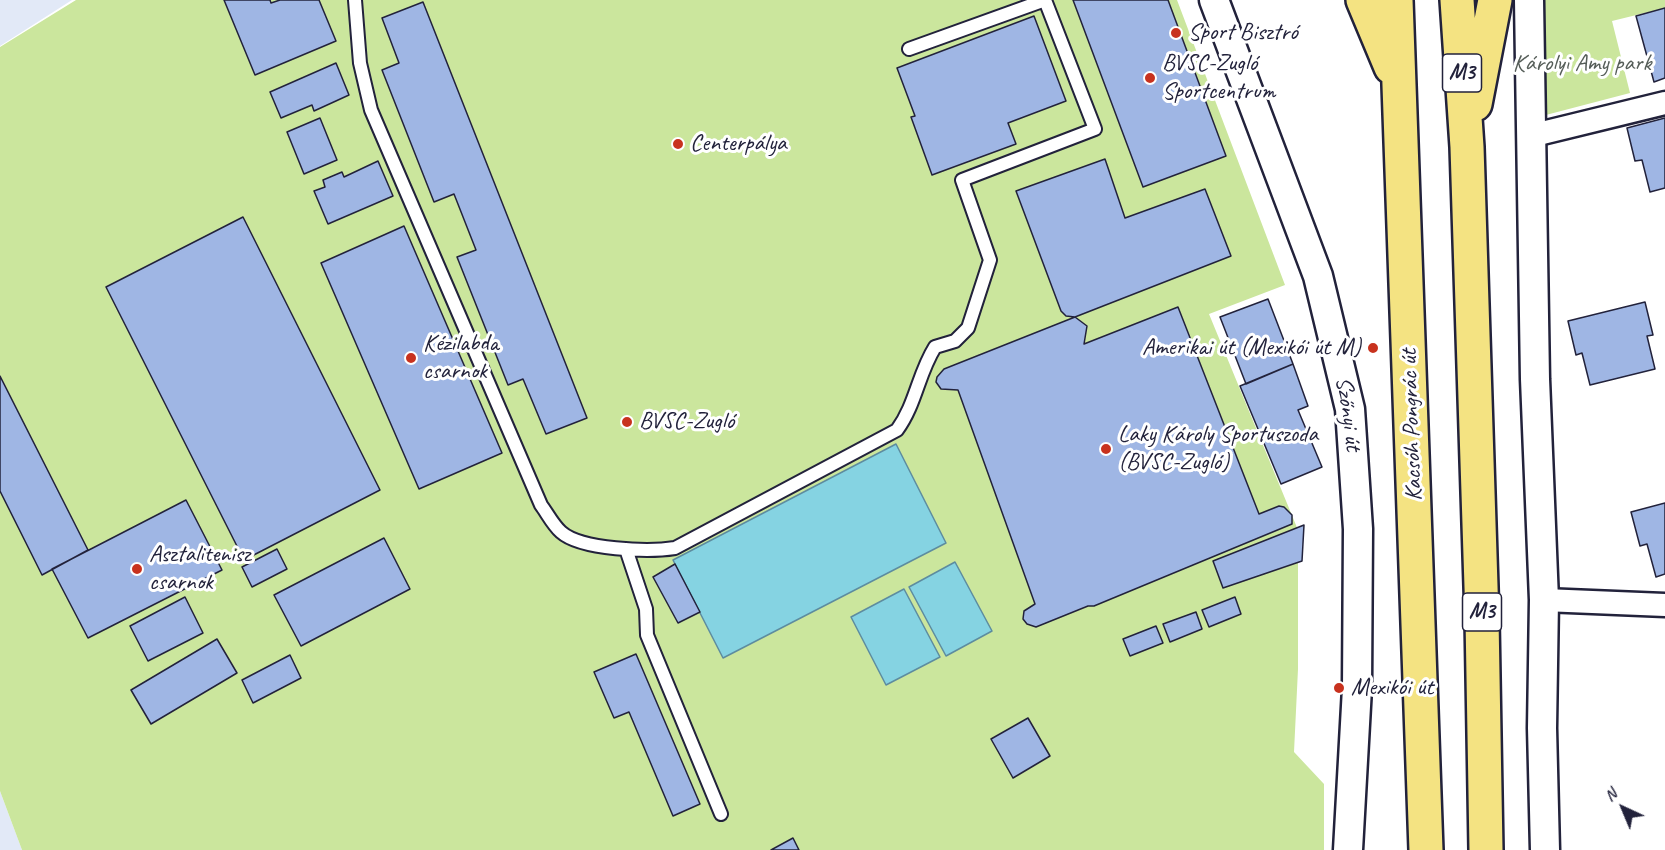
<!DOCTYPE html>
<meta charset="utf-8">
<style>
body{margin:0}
#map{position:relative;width:1665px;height:850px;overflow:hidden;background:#fff;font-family:Caveat,sans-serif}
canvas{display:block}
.north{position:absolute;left:1593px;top:778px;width:60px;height:60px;-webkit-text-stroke:4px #fff;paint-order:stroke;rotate:316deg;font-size:16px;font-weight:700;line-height:24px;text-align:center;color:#22223b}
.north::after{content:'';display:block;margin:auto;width:21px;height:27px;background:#22223b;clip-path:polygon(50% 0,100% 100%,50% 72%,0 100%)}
</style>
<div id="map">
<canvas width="1665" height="850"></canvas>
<div class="north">N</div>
</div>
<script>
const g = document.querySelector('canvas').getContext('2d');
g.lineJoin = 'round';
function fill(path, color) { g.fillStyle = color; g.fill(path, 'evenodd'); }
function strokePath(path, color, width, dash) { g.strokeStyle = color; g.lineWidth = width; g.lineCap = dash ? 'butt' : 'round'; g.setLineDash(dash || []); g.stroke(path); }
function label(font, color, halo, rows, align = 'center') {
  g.font = font + ' Caveat,sans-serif'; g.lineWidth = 6; g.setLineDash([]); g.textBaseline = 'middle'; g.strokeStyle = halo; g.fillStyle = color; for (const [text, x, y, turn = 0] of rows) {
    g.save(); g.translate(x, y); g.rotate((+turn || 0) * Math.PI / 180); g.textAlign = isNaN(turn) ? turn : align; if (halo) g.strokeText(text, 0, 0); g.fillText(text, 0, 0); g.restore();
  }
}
fill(new Path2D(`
 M0 0H72L0 46Z
 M0 791 22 850H0Z`), '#e2e9f7');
fill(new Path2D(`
 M76 0H1177L1285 285 1209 314 1298 530V669L1294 752 1324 784V850H22L0 791V47Z
 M1541 0H1665V8L1612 21 1630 93 1542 116Z`), '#cbe69d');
const water = new Path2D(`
 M896 444 946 543 723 658 673 560Z
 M955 562 992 631 946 656 909 587Z
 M904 589 940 657 886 685 851 617Z`);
fill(water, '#85d3e2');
strokePath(water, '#5d8c9f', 1.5);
const building = new Path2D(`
 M224 0H270L271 3 280 0H319L336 41 255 75Z
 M1073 0H1168L1226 156 1143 187Z
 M423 2 587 418 546 434 523 379 508 385 457 257 476 250 454 194 434 202 382 70 399 63 382 18Z
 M1665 8V78L1654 82 1636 16Z
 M1034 16 1066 101 1008 123 1016 144 932 175 911 117 915 116 897 68Z
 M336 63 349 95 314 111 312 105 281 118 270 92Z
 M320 118 337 160 304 174 287 132Z
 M1665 118V188L1650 192 1642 160 1635 161 1627 128Z
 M1105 159 1125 218 1205 189 1231 256 1075 317 1066 316 1061 311 1016 191Z
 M378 161 393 196 328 224 314 191 325 187 323 180 342 172 344 177Z
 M243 217 380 490 244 560 106 287Z
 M404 226 502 453 419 489 321 263Z
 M1268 299 1293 364 1246 384 1220 317Z
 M1645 302 1653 335 1647 336 1655 369 1590 385 1582 353 1576 355 1568 321Z
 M1178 307 1259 514 1279 506 1284 507 1292 515V524L1094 606H1088L1036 627 1027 624 1023 619 1024 611 1035 604 958 390 941 389 936 382 937 377 944 369 1075 317 1087 326 1084 344Z
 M1293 364 1308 406 1298 410 1322 467 1281 484 1240 386Z
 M0 376 88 550 42 575 0 491Z
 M186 500 222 570 88 638 52 569Z
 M1665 503V574L1656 577 1647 544 1640 546 1631 512Z
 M1304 525 1302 561 1223 588 1213 561Z
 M384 538 410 589 301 646 274 595Z
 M277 549 287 569 252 587 242 567Z
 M675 564 700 612 678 623 653 577Z
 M185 597 203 633 148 661 130 626Z
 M1235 597 1241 614 1209 627 1202 610Z
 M1196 612 1202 629 1170 642 1163 624Z
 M1156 626 1163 643 1130 656 1123 639Z
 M217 639 237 673 151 724 131 690Z
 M636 654 700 804 673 816 629 712 614 718 594 672Z
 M290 655 301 678 253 703 242 680Z
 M1028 718 1050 756 1013 778 991 739Z
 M793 838 799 850H771Z`);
fill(building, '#9fb6e4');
strokePath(building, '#22223b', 1.5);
const service = new Path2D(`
 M355 0 360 63 371 110 541 505C547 513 553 525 561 532 581 550 649 552 675 548L897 430C916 404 918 374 935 347L955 341 968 328 990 260 962 180 1095 129 1045 0 909 49
 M626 549 646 609 647 635 721 814`);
const minor = new Path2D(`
 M1530 136 1665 103
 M1544 600 1665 605`);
const tertiary = new Path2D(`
 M1214 0 1318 276 1350 409 1358 529 1357 688 1348 850
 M1529 0 1535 379 1544 600 1542 728 1545 850`);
const primary = new Path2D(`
 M1363 0 1391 67
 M1396 0 1426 850
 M1457 0 1467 147 1482 618 1486 850
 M1475 104 1495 0`);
strokePath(service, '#22223b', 16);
strokePath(minor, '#22223b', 27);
strokePath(tertiary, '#22223b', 33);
strokePath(primary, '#22223b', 38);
strokePath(service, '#fff', 12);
strokePath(minor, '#fff', 22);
strokePath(tertiary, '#fff', 28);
strokePath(primary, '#f4e382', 33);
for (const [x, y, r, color] of [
 [1176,33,6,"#c8321e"],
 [1150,78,6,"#c8321e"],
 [678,144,6,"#c8321e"],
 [1373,348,6,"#c8321e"],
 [411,358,6,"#c8321e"],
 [627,422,6,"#c8321e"],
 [1106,449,6,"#c8321e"],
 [137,569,6,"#c8321e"],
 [1339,688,6,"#c8321e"]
]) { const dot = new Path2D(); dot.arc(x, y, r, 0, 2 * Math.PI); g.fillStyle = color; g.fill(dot); strokePath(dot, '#fff', 2); }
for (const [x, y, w] of [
 [1462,73,39],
 [1482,612,39]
]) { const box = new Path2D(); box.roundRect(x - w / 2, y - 19, w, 38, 4.5); g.fillStyle = '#fff'; g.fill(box); strokePath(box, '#22223b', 1.5); }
label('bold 22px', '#22223b', null, [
 ["M3",1462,73],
 ["M3",1482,612]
]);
label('24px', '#22223b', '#fff', [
 ["Sport Bisztró",1188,33],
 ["BVSC-Zugló",1162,64],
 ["Sportcentrum",1162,92],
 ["Centerpálya",690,144],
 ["Kézilabda",423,344],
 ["csarnok",423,372],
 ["Amerikai út (Mexikói út M)",1361,348,"right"],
 ["BVSC-Zugló",639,422],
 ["Laky Károly Sportuszoda",1118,435],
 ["(BVSC-Zugló)",1118,463],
 ["Asztalitenisz",149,555],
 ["csarnok",149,583],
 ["Mexikói út",1351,688]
], 'left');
label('24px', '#555d58', '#fff', [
 ["Károlyi Amy park",1582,64]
]);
label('24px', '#22223b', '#fff', [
 ["Szőnyi út",1348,414,82],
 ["Kacsóh Pongrác út",1412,425,-92]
]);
</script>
